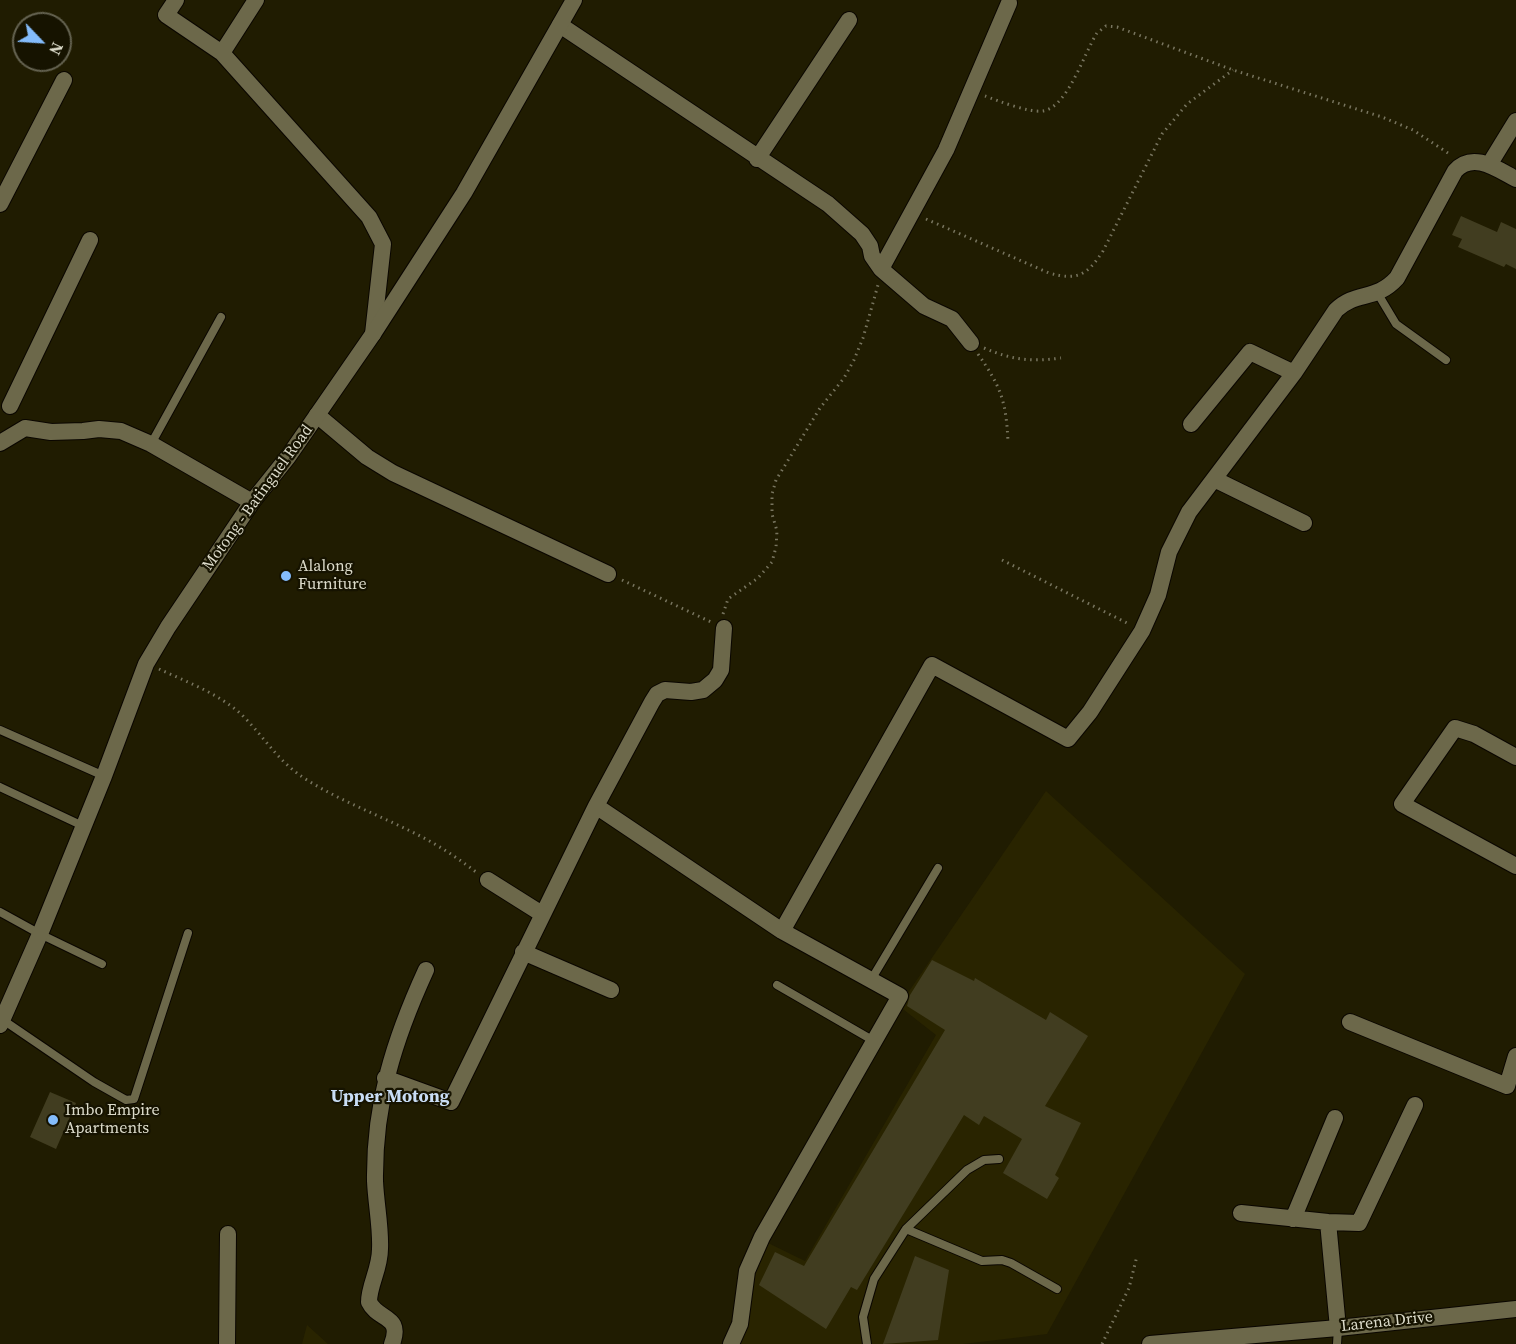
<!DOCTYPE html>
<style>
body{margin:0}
#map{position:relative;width:1516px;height:1344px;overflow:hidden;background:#201c01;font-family:"Source Serif 4",serif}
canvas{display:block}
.north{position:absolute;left:12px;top:12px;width:60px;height:60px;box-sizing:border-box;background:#161300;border:2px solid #656351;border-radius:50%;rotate:115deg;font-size:16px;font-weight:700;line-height:24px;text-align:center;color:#dcdbca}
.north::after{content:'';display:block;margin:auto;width:21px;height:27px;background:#84bcfb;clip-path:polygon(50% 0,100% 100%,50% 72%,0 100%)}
</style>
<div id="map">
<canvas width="1516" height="1344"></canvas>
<div class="north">N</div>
</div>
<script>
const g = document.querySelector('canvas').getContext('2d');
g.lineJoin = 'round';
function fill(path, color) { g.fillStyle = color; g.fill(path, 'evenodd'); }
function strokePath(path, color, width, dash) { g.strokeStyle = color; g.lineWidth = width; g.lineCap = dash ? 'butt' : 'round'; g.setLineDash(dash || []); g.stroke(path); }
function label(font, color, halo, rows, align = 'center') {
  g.font = font + ' "Source Serif 4",serif'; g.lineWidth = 4.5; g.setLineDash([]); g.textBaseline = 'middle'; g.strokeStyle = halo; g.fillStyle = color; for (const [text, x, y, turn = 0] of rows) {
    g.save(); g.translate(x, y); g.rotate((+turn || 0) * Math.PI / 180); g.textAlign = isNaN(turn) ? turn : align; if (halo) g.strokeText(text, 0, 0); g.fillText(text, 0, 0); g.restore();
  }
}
fill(new Path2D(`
 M1046 791 1245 974 1047 1334 963 1344H737L750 1283 766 1242 805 1261 936 1035 899 1006Z
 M307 1325 328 1344H302Z`), '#292400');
fill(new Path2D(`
 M1461 216 1497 232 1501 222 1516 229V269L1506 264 1504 267 1458 247 1462 239 1452 235Z
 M932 960 974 981 975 978 1046 1020 1050 1012 1088 1036 1045 1106 1081 1123 1055 1175 1059 1178 1047 1199 1003 1173 1022 1139 984 1116 979 1125 964 1115 857 1290 851 1287 826 1329 759 1285 775 1252 804 1266 945 1030 907 1006 910 995Z
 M50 1092 76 1103 56 1149 30 1137Z
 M915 1256 949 1270 938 1340 883 1344Z`), '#413d20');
const service = new Path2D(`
 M1378 294 1396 324 1446 360
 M151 444 221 317
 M0 730 104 776
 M0 787 83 826
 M0 912 40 934 102 964
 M871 980 938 868
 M777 985 874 1041
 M3 1020 94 1082 126 1100 134 1099 188 933
 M906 1229 982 1261 1002 1260 1011 1263 1057 1289
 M867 1344 863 1317 874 1279 906 1229 967 1170 984 1160 999 1159
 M1337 1344 1338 1328`);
const minor = new Path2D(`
 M176 0 166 15 222 53 256 0
 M560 25 828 204 862 234 870 246 872 256 881 269 924 306 952 319 971 343
 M222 53 369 217 383 244 373 334
 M757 159 849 20
 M1489 165 1516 121
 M0 204 64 80
 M881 269 946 150 1009 3
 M10 406 90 240
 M317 415 367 457 393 473 608 574
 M1191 424 1250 352 1294 373
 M0 443 25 428 51 432 83 431 99 429 121 431 151 444 252 502
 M1214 479 1304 523
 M1516 757 1474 734 1455 728 1402 804 1516 866
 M596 806 782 931 900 996 762 1237 747 1271 740 1324 731 1344
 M488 880 542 914
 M782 931 932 665 1068 739 1090 712 1142 631 1158 595 1169 552 1189 512 1294 373 1336 310C1357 290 1375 302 1397 278L1455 171C1473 151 1497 169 1516 179
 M523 952 611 990
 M1350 1022 1507 1086 1516 1056
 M385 1078 451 1102 596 806 652 702 657 694 665 690 691 692 703 690 715 680 721 670 724 628
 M1241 1213 1328 1222 1359 1223 1415 1105
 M1293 1219 1335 1118
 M1328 1222 1338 1328
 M227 1344 228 1234
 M392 1344C403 1315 378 1321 369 1302 369 1285 380 1269 380 1249 381 1227 376 1204 375 1181 374 1103 394 1040 426 970`);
const tertiary = new Path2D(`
 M0 1025 40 934 104 776 146 664 168 627 252 502 288 457 373 334 464 193 574 0`);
const secondary = new Path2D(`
 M1150 1344 1338 1328 1516 1309`);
strokePath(service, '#0a0600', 10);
strokePath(minor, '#0a0600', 18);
strokePath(tertiary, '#0a0600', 18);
strokePath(secondary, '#0a0600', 18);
strokePath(new Path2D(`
 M985 96C999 101 1029 113 1043 111 1068 107 1084 53 1097 33L1106 26 1117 27 1233 70 1382 117 1413 130 1451 155
 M926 219 1049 273C1078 281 1087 275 1103 251L1162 134 1187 104 1233 70
 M984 348C1012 360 1031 362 1061 358
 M978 354C1001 387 1006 401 1008 441
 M1002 560 1129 624
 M622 580 711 622
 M723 614 728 599 758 578 772 562 776 547 777 531 772 514V494L776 480 820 408 844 378 854 360 863 338 878 285
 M159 669C187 682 220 694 243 716 266 739 278 762 307 780 344 803 384 817 422 837 441 847 459 859 476 872
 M1102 1344 1129 1288 1137 1256`), '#78755f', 3, [1.5, 4.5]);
strokePath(service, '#6c684a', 8);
strokePath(minor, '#6c684a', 16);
strokePath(tertiary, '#6c684a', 16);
strokePath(secondary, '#6c684a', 16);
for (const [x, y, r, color] of [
 [286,576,6,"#84bcfb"],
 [53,1120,6,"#84bcfb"]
]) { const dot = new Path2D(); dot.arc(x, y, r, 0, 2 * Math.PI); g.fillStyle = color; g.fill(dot); strokePath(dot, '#161300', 2); }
label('16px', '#dcdbca', '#161300', [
 ["Motong - Batinguel Road",258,498,-54],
 ["Larena Drive",1387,1322,-6]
]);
label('16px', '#dcdbca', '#161300', [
 ["Alalong",298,567],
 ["Furniture",298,585],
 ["Imbo Empire",65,1111],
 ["Apartments",65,1129]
], 'left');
label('bold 18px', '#c9ddf5', '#161300', [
 ["Upper Motong",390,1097]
]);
</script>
